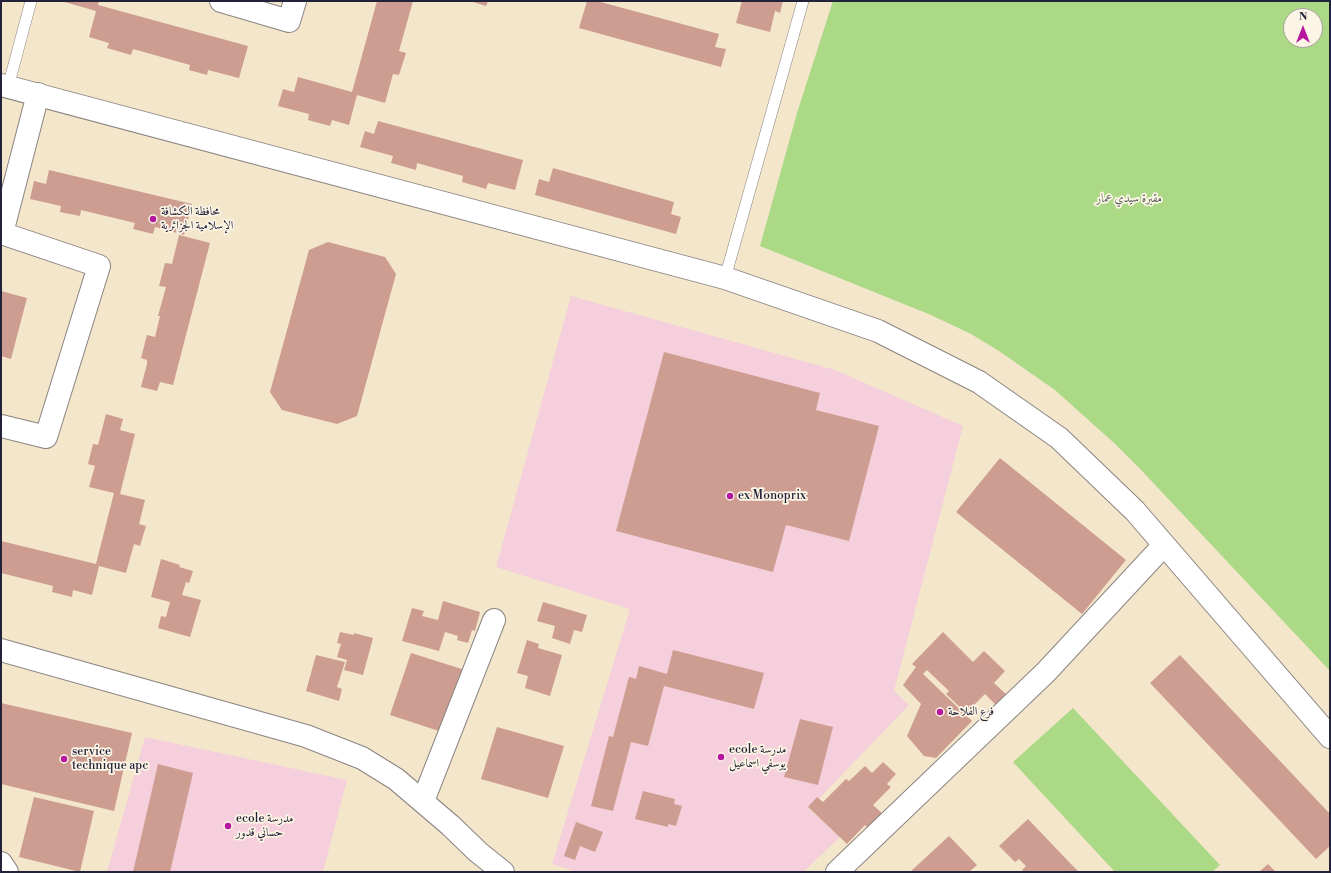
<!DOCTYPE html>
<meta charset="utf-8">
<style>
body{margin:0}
#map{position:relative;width:1331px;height:873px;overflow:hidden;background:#f3e6ca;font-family:"Libre Bodoni",serif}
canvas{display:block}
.frame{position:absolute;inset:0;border:2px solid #22223b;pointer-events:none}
.north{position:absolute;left:1283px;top:8px;width:40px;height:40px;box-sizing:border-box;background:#fcf5e5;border:1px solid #a5a1a1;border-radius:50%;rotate:0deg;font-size:11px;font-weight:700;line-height:16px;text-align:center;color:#22223b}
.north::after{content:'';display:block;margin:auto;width:14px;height:18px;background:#b5179e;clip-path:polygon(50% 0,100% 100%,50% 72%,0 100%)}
</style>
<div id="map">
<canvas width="1331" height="873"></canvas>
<div class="frame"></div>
<div class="north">N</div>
</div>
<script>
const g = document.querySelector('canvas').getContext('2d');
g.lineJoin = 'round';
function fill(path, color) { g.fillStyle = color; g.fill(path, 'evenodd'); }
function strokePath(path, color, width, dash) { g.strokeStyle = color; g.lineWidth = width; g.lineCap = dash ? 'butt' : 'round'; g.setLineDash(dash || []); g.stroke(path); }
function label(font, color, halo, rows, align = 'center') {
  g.font = font + ' "Libre Bodoni",Amiri,serif'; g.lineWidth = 3.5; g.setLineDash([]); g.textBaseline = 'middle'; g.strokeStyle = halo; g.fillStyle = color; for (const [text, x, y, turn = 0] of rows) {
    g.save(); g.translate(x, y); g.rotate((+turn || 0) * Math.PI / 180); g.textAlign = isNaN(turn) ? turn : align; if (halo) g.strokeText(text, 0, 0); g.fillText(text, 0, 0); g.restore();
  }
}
fill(new Path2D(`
 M571 296 835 370 963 426 894 691 909 705 809 809 840 837 803 872H577L552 864 630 609 496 567Z
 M145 737 347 780 323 872H107Z`), '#f5cfdb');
fill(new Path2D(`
 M833 1H1330V671L1143 472 1114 443 1055 390 999 351 971 334 931 315 760 246 797 113ZM1291 16H1315V40H1291Z
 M1073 708 1220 865 1212 872H1115L1013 762Z`), '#abd986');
fill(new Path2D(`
 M61 1H99L98 5 248 46 239 78 208 70 207 75 189 70 190 65 133 49 131 55 107 48 109 43 89 37 96 11Z
 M377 1H413L399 51 406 53 399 75 393 74 385 103 357 95 349 125 332 120 330 126 308 120 309 114 278 106 283 89 294 92 298 77 352 92Z
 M470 1H488L486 6Z
 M587 1H597L719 34 715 47 726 49 721 67 579 28Z
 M742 1H783L780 13 775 11 770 32 736 23Z
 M378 121 523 160 515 190 488 183 486 189 462 182 463 176 417 163 416 170 391 163 393 156 360 147 365 131 374 134Z
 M553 168 674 202 671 214 681 217 676 234 535 195 539 179 549 182Z
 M49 170 192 204 184 235 155 227 153 234 133 229 135 223 81 210 80 216 60 212 61 206 30 199 34 181 46 184Z
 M179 235 210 243 173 385 160 382 157 391 141 387 147 364V360L141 358 147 335 155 337 160 316H158L166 287 159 286 165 263 172 264Z
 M328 242 385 257 396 274 357 416 337 424 282 410 270 392 309 250Z
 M1 291 27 298 11 359 1 356Z
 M664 352 820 393 816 410 879 426 849 541 786 525 773 572 616 531Z
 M106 414 123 419 120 430 135 434 120 494 145 500 139 524 146 526 140 546 134 544 126 573 99 566 92 595 73 590 72 597 52 592 53 586 1 573V541L96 564 114 493 89 487 95 466 88 464 93 444 98 445Z
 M1000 458 1126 560 1082 614 956 512Z
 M161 559 180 565 179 567 193 571 189 583 186 582 182 595 201 600 190 637 158 628 161 616 166 617 170 602 151 597Z
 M443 601 480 612 475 631 472 630 468 643 457 640 458 636 445 632 439 651 402 641 412 608 424 611 422 616 438 620Z
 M543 602 587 615 582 632 574 630 570 644 552 638 555 626 537 621Z
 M340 632 354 635V633L373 638 363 675 344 670 347 660 337 657 341 644 337 643Z
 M943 632 973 662 984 651 1005 671 994 683 1007 695 997 706 985 694 966 713 946 694 949 691 927 670 923 674 972 721 936 758 924 756 907 736 921 704 903 685 916 667 912 664Z
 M527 640 539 644 538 648 562 655 550 696 525 688 528 676 517 673Z
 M673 650 764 673 754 709 664 686 648 746 631 742 613 811 591 806 609 736 613 737 629 677 636 679 639 666 667 674Z
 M411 653 465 670 445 733 390 715Z
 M316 655 345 662 337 687 342 689 339 701 306 691Z
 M1180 655 1330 814V846L1316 859 1150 683Z
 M1 703 132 733 114 811 1 784Z
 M800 719 833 727 818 785 784 777Z
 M497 727 564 746 548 798 481 779Z
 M883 762 896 774 887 784 891 787 873 805 884 815 870 830 865 825 847 844 808 807 817 797 823 802 846 779 849 781 865 766 872 773Z
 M158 764 193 773 170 872H133Z
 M643 791 675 799 674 804 682 806 676 826 668 824V827L635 819Z
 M34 797 94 811 80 872 19 857Z
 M1028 819 1070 863 1079 872H1024L1022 870 1026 866 1019 859 1015 862 999 846Z
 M576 822 603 832 595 852 580 846 575 860 564 856Z
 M949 836 977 865 969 872H910Z
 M1268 864 1276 872H1259Z`), '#ce9d91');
const lane = new Path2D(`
 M8 87 31 1
 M725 278 803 1`);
const street = new Path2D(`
 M221 1 289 21 295 1
 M1 233 99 266 46 437 1 426
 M2 233 38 94
 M423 801 494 620
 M1 863 7 872`);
const secondary = new Path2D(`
 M1 85 725 278 878 331 979 382 1059 438 1135 511 1330 737
 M1 650 306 736 362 758 396 779 450 825 478 852 503 872
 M837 872 1046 672 1164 545`);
strokePath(lane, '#8a8482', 12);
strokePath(street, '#8a8482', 24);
strokePath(secondary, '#8a8482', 24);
strokePath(lane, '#fff', 11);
strokePath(street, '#fff', 22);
strokePath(secondary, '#fff', 22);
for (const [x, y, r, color] of [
 [153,219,4,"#b5179e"],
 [730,496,4,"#b5179e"],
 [940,712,4,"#b5179e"],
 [721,757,4,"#b5179e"],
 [64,759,4,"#b5179e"],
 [228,826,4,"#b5179e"]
]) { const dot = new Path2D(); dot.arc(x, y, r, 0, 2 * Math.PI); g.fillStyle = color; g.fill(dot); strokePath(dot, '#fcf5e5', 1.5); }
label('12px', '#4b5952', '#fcf5e5', [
 ["مقبرة سيدي عمار",1129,199]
]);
label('12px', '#22223b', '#fcf5e5', [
 ["محافظة الكشافة",161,212],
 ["الإسلامية الجزائرية",161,226],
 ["ex Monoprix",738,496],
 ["فرع الفلاحة",948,712],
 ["ecole مدرسة",729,750],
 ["يوسفي اسماعيل",729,764],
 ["service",72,752],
 ["technique apc",72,766],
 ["ecole مدرسة",236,819],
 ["حساني قدور",236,833]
], 'left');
</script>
